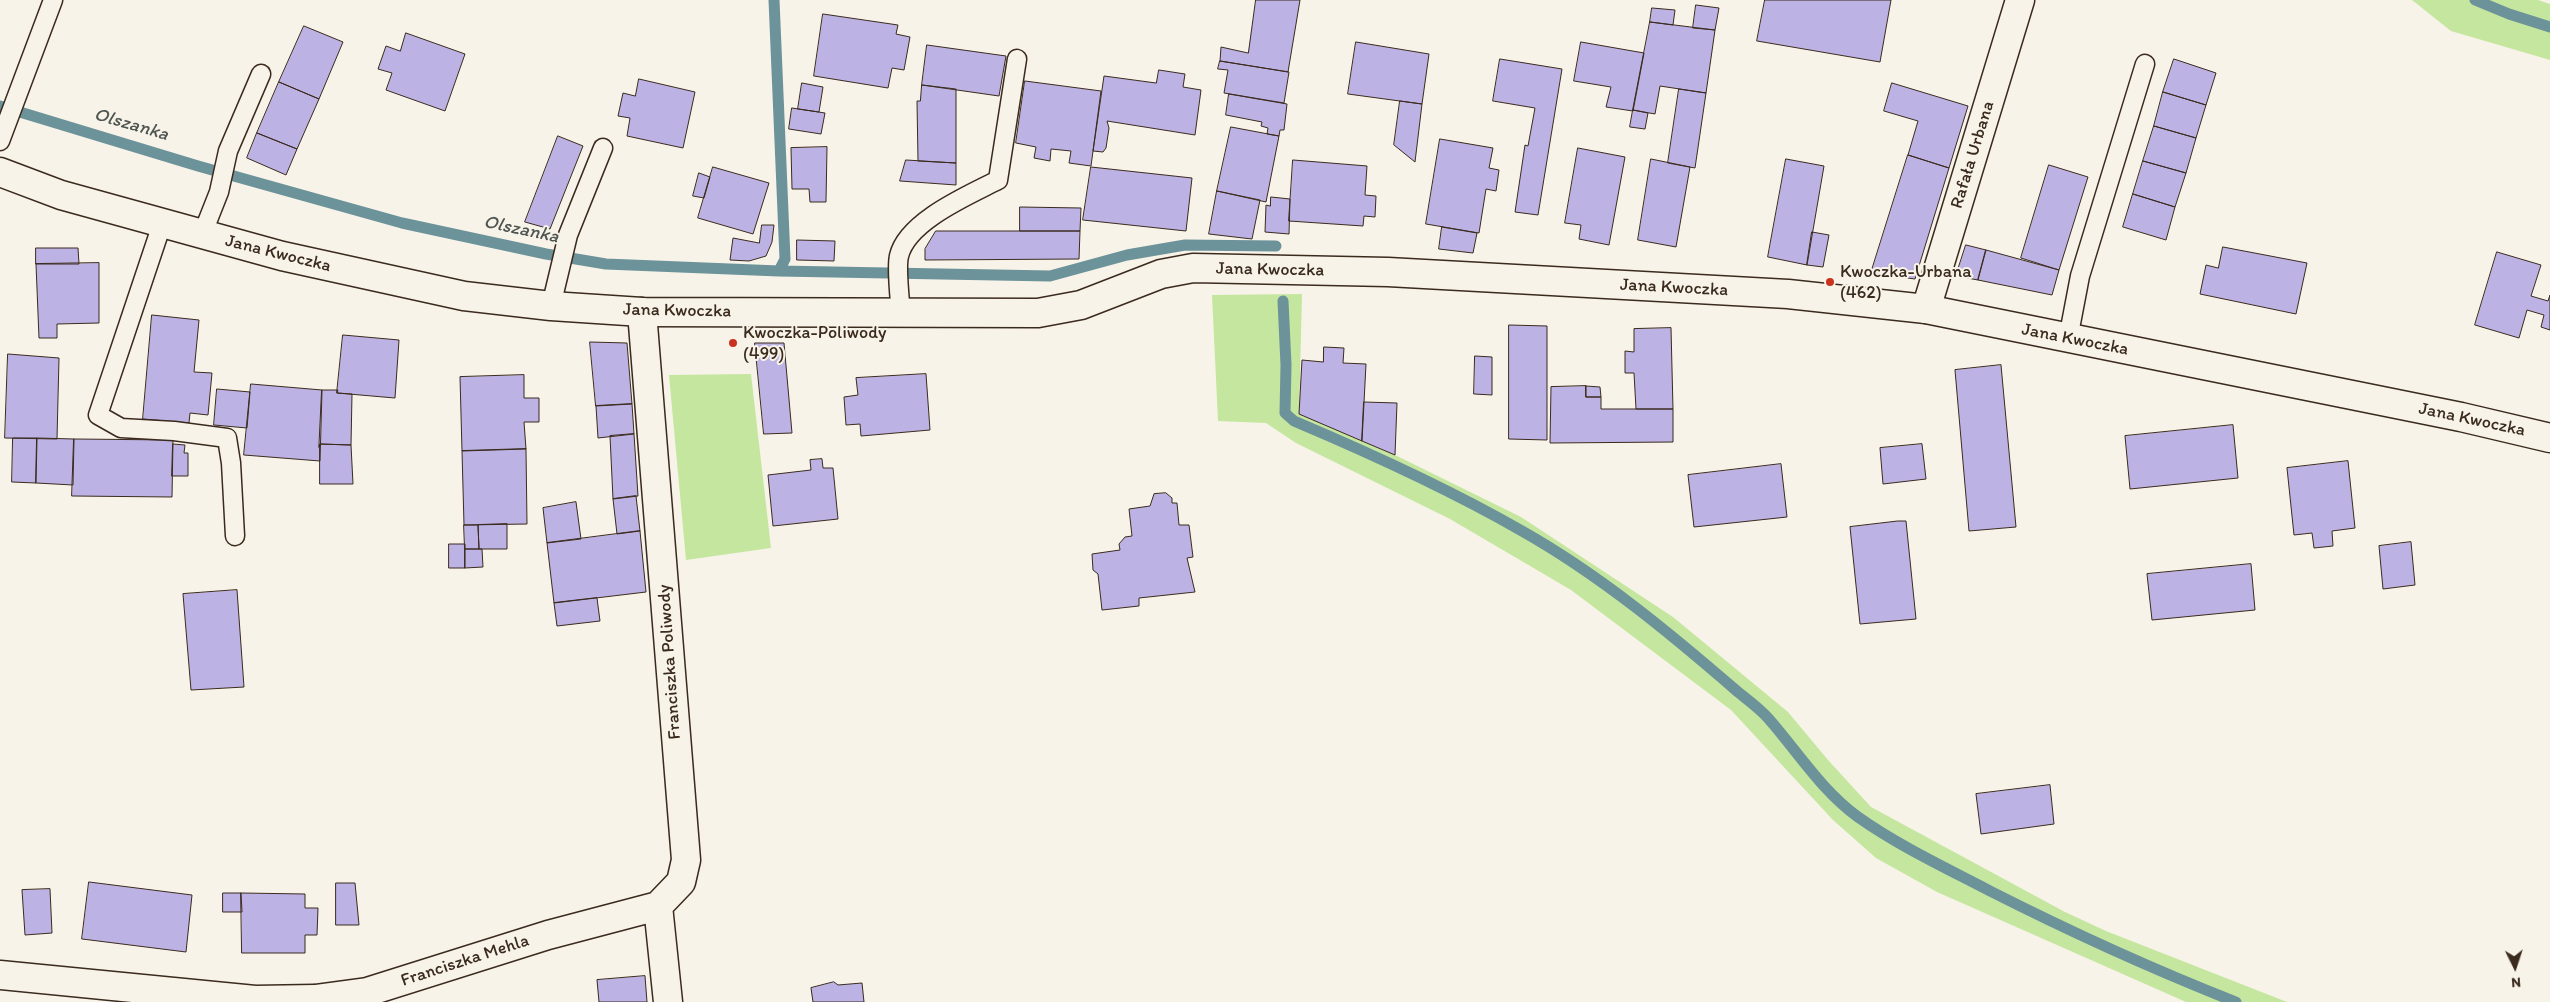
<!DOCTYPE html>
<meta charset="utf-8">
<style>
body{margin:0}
#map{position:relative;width:2550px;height:1002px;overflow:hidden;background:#f7f3e8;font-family:Itim,sans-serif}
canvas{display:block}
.north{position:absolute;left:2490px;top:942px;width:50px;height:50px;-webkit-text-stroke:4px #f7f3e8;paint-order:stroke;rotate:176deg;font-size:14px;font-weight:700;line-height:20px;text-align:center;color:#3b2a1e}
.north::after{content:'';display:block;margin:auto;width:18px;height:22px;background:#3b2a1e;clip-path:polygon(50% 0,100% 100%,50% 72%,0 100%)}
</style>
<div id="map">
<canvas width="2550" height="1002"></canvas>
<div class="north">N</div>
</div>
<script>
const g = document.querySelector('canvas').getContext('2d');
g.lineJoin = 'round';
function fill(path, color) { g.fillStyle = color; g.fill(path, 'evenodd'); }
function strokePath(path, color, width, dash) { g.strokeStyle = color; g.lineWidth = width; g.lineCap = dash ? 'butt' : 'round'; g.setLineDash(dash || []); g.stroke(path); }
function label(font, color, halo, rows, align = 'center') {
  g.font = font + ' Itim,sans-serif'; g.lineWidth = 4; g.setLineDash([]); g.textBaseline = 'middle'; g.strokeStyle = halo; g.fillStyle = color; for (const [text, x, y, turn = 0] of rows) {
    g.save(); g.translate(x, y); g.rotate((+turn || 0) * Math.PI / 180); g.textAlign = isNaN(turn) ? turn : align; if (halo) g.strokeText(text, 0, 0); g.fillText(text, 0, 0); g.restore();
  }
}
fill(new Path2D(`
 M2412 0H2538L2550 4V60L2451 31Z
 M1302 294 1299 414 1395 455 1521 517 1673 617 1788 712 1828 760 1871 807 2065 912 2106 931 2287 1002H2186L1937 892 1876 858 1833 820 1731 710 1571 590 1450 519 1296 443 1266 423 1218 421 1212 295Z
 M751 374 771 548 686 560 669 375Z`), '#c5e69f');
strokePath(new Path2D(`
 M774 0 785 259 779 271
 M2475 0 2509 14 2550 27
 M0 106 198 166 402 223 546 254 606 264 779 271 1050 276 1127 255 1185 245 1276 246
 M1283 301 1286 365 1285 413 1294 421C1372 454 1449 489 1522 531 1600 575 1671 634 1738 692 1748 700 1759 708 1768 718 1798 752 1821 790 1858 817 1899 846 1946 868 1990 891 2071 932 2152 969 2236 1002`), '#6c929a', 11);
const building = new Path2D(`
 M1256 0H1300L1288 72 1220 61 1221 47 1248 53Z
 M1765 0H1891L1880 62 1757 41Z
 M1696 5 1719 8 1715 30 1693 28Z
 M1652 8 1675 10 1673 25 1650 22Z
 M823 14 898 25 896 34 910 37 904 70 892 68 888 88 814 76Z
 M1650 22 1715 30 1706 93 1660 86 1655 114 1633 110Z
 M304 26 343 42 319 99 279 82Z
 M406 33 465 54 445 111 386 90 392 73 378 69 386 46 400 51Z
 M1356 42 1429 54 1422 104 1348 94Z
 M1581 42 1644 53 1633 111 1606 107 1611 87 1574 81Z
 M927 45 1006 56 999 96 922 85Z
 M1500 59 1562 69 1538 215 1515 212 1525 145 1528 146 1535 108 1493 101Z
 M2174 59 2216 73 2206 105 2163 92Z
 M1220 61 1289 72 1284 103 1224 93 1228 70 1218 69Z
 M1159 70 1185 74 1183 87 1201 90 1195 135 1107 121 1109 128 1106 148 1103 152 1093 151 1104 76 1156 83Z
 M639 79 695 92 683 148 627 136 630 118 618 116 623 93 635 96Z
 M1025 81 1101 91 1091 166 1069 163 1071 151 1051 149 1050 161 1034 158 1036 147 1016 143Z
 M279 82 319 99 297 149 257 133Z
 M802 83 823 87 819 112 798 109Z
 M1892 83 1968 106 1949 168 1908 155 1918 121 1884 111Z
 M922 85 956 89V163L918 161 917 101H920Z
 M1679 89 1706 93 1695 168 1668 163Z
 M2163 92 2206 105 2196 138 2154 126Z
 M1229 94 1287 104 1284 130H1280L1279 136 1267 134 1268 128 1261 126 1262 122 1226 115Z
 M1400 101 1422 104 1415 162 1394 145Z
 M792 108 825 113 821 134 789 129Z
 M1633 110 1648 113 1645 129 1630 127Z
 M2154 126 2196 138 2186 173 2143 161Z
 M1231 127 1279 136 1266 202 1217 191Z
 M257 133 297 149 286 175 247 158Z
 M558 136 583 146 550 229 525 222Z
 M1440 139 1493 148 1489 168 1499 170 1496 191 1486 189 1479 233 1426 224Z
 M827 147 826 202H810L809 189H792L791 148Z
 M1578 148 1625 157 1609 245 1579 239 1581 225 1565 223Z
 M1908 155 1949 168 1915 279 1871 273Z
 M1651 159 1690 167 1676 247 1638 240Z
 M1786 159 1824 166 1807 265 1768 257Z
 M906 160 956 163V185L900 181Z
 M1293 160 1367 166 1365 195 1376 196 1375 217 1364 216 1363 226 1289 221Z
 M2143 161 2186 173 2175 207 2133 194Z
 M2049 165 2088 177 2059 270 2021 258Z
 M713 167 769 183 753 234 698 218Z
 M1091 167 1192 178 1186 231 1083 220Z
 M699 173 710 177 704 198 693 196Z
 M1217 191 1260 200 1252 239 1209 234Z
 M2133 194 2175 207 2166 240 2123 227Z
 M1271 197 1290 199 1289 234 1265 232 1266 205 1270 206Z
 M1020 207 1081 208 1080 231H1020Z
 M762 225H774L772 242 766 256 749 261 730 260 733 238 759 243Z
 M1442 227 1477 233 1473 253 1439 249Z
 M936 231H1080L1079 259 925 260V249Z
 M1812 232 1829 235 1823 267 1807 265Z
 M797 240 835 241 834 261 797 260Z
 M1966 245 1986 250 1978 280 1956 276Z
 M2223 247 2307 263 2296 314 2200 294 2206 265 2218 268Z
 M36 248H78L79 264H36Z
 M1986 250 2059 270 2052 295 1978 280Z
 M2497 252 2541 265 2531 296 2548 301 2550 295V330L2541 327 2544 315 2527 310 2519 338 2475 325Z
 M99 263V323L57 324V338H39L36 264Z
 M152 315 199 320 194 372 212 373 208 415 190 413 189 423 143 419Z
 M1509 325 1547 326V440L1509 439Z
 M1671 328 1673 409H1636L1634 373H1625V351L1634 352V329Z
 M343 335 399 340 395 398 337 393Z
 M590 342 627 343 632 404 596 406Z
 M755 343H784L792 433 764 434Z
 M1324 347 1344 348 1343 363 1366 364 1362 441 1299 414 1302 360 1323 362Z
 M8 354 59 358 57 439 5 438Z
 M1475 356 1492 357V395L1474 394Z
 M2001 365 2016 527 1969 531 1955 370Z
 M926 374 930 430 861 436 860 424 846 425 844 397 858 395 856 378Z
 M524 375V398H539V422H524L526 449 462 451 460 377Z
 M251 384 322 390 320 461 244 455Z
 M1586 386 1600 387 1601 397H1586Z
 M1586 386V397H1601V409H1673V442L1550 443 1551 387Z
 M217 389 250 392 247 428 214 425Z
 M322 390H338L337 393 352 394 351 445 320 444 319 447Z
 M1364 402 1397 403 1395 455 1362 441Z
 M632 404 634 434 598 438 596 406Z
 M2233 425 2238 478 2130 489 2125 436Z
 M634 434 638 496 613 499 610 436Z
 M13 438H37L36 483 12 482Z
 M37 438 74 439 73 485 36 483Z
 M74 439 173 440 172 497 72 496Z
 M173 444 185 445 184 453H188V476H172Z
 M320 444 351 445 353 484H320Z
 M1922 444 1926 479 1883 484 1880 448Z
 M526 449 527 524 464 525 462 451Z
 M822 459 823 468H833L838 519 773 526 768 475 811 470 810 460Z
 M2348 461 2355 528 2332 531 2333 546 2314 548 2312 533 2294 535 2287 468Z
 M1781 464 1787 517 1694 527 1688 475Z
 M1166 493 1172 498V503H1177L1179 525H1189L1193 557 1187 558 1195 592 1139 598V606L1102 610 1098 574 1093 570 1092 554 1120 550 1119 544 1125 537 1132 536 1129 509 1150 506 1154 494Z
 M636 496 640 531 617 534 613 499Z
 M576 502 581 539 547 543 543 508Z
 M1898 521H1906L1916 619 1860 624 1850 527Z
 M507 524V549H479L478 525Z
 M464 525H478L479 549H465Z
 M640 531 646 592 554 603 547 543Z
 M2411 542 2415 585 2383 589 2379 546Z
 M449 544H465V568H449Z
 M465 549H482L483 567 465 568Z
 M2251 564 2255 610 2152 620 2147 574Z
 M237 590 244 687 191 690 183 594Z
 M597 598 600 621 557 626 554 603Z
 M2050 785 2054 824 1981 834 1976 794Z
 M89 882 192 895 186 952 82 939Z
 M336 883H355L359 925H336Z
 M50 889 52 933 25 935 22 890Z
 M223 893H241L242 912H223Z
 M241 893 305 894V908H318L317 935H305V953H242Z
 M645 976 647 1002H599L597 980Z
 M834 982 838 985 862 983 864 1002H813L811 988Z`);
fill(building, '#bcb2e3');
strokePath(building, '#3b2a1e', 1);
const service = new Path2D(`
 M0 141 53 0
 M162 224 98 415 121 428 174 431 227 438 231 463 235 536
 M202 235 219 192 228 151 261 74
 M551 306 568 235 603 148
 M901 314C900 300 896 268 899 256 907 221 969 195 998 180L1017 59
 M2068 339 2080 276 2145 64`);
const minor = new Path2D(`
 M1926 309 2020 0
 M642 312 686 860 681 882 658 906 668 1002
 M0 975 255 1000 315 999 367 992 548 935 658 906`);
const tertiary = new Path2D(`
 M0 172 61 195 282 256 464 296 551 306 642 312 1038 313 1081 305 1161 274 1193 268 1388 272 1788 294 1926 309 2461 417 2550 438`);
strokePath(service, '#3b2a1e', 21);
strokePath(minor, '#3b2a1e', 31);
strokePath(tertiary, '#3b2a1e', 31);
strokePath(service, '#f7f3e8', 18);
strokePath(minor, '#f7f3e8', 28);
strokePath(tertiary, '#f7f3e8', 28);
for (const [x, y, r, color] of [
 [1830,282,5,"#c8321e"],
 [733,343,5,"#c8321e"]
]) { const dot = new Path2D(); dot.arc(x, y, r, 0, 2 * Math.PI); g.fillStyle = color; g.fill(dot); strokePath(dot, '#f7f3e8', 2); }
label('18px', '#3b2a1e', '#f7f3e8', [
 ["Rafała Urbana",1973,155,-73],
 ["Jana Kwoczka",278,254,14],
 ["Jana Kwoczka",1270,270,1],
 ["Jana Kwoczka",1674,288,3],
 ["Jana Kwoczka",677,311,1],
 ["Jana Kwoczka",2075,340,11],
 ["Jana Kwoczka",2472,420,12],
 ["Franciszka Poliwody",670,662,-94],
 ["Franciszka Mehla",465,961,-18]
]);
label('18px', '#3b2a1e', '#f7f3e8', [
 ["Kwoczka-Urbana",1840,272],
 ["(462)",1840,293],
 ["Kwoczka-Poliwody",743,333],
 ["(499)",743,354]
], 'left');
label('italic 19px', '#4f5652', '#f7f3e8', [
 ["Olszanka",131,125,16],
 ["Olszanka",521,230,12]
]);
</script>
